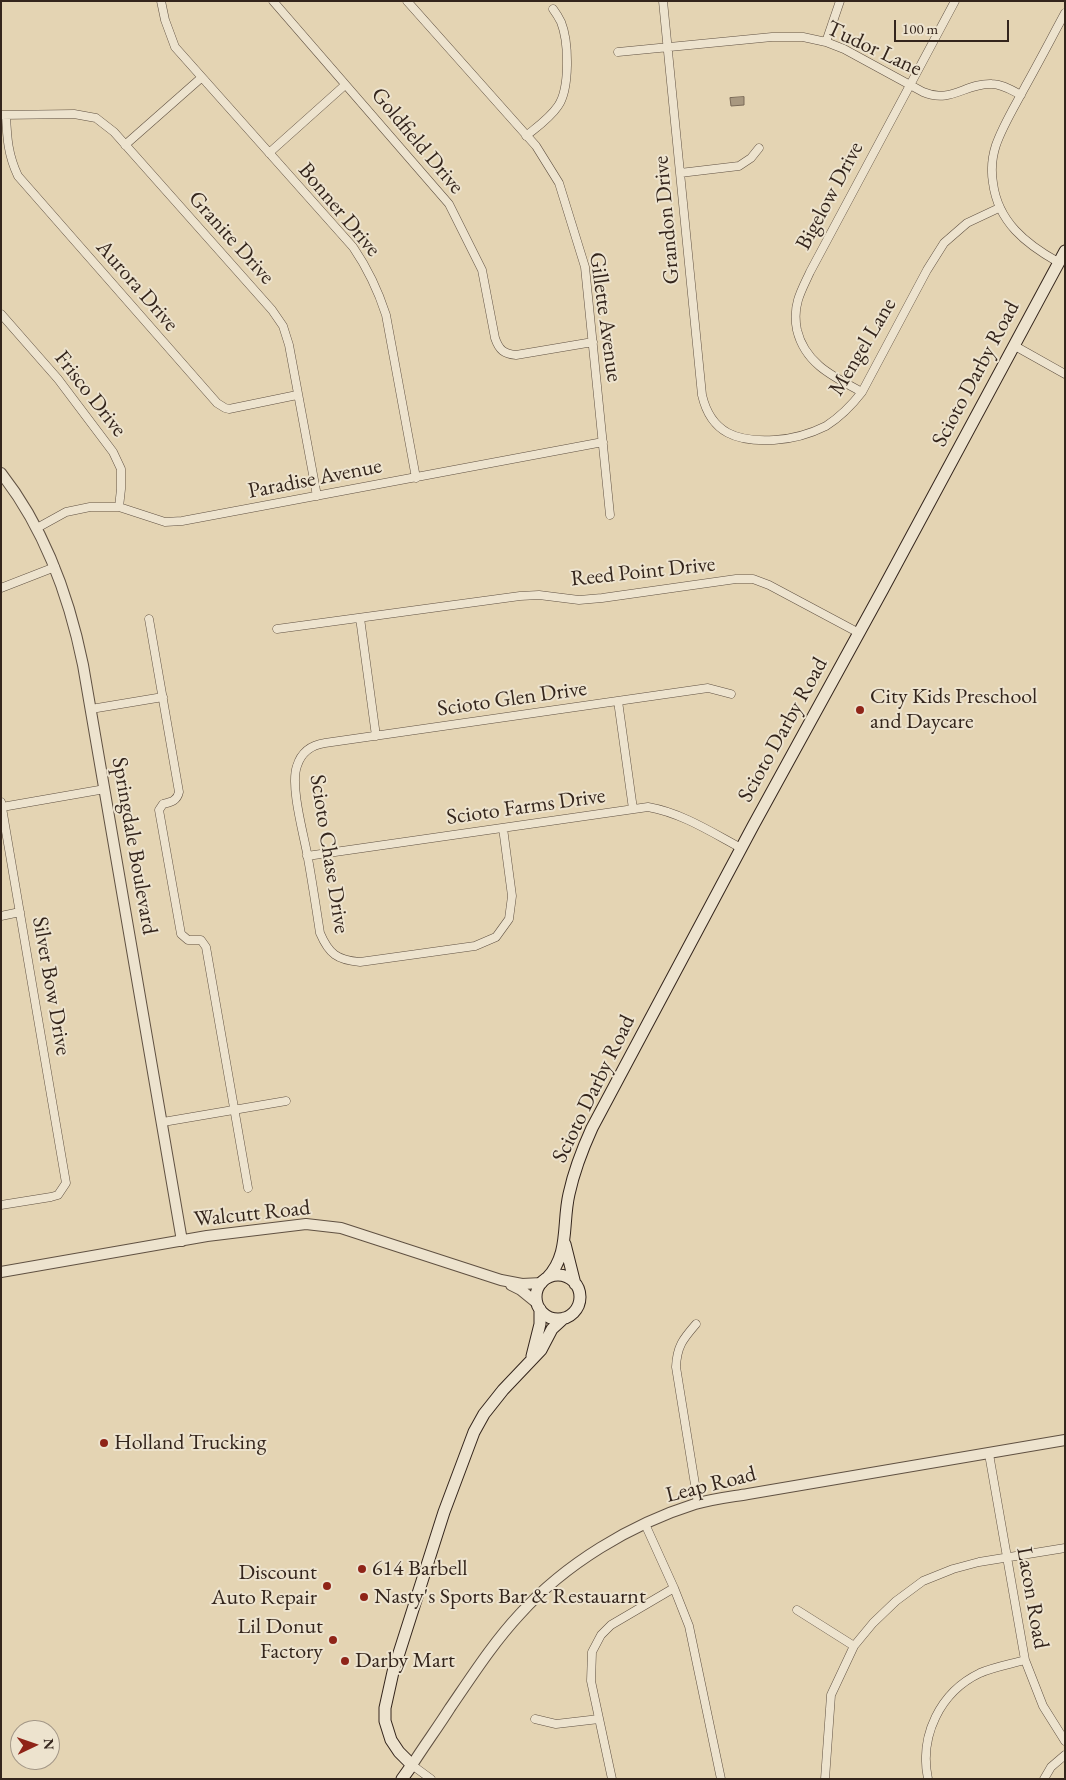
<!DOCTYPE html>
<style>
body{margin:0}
#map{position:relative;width:1066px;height:1780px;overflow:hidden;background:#e4d4b3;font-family:"EB Garamond",serif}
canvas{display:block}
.frame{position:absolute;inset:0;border:2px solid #34251c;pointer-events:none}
.north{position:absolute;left:10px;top:1720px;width:50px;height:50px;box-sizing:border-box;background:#ede3ce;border:1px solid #a39787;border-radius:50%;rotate:87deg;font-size:14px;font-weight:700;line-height:20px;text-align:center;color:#34251c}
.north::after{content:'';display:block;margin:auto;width:18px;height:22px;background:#8f2418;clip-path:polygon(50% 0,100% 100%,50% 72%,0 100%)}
.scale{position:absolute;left:894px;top:20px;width:115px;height:22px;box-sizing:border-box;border:2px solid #34251c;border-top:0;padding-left:6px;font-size:15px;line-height:18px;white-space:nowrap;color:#34251c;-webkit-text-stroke:4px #ede3ce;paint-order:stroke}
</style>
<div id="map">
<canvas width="1066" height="1780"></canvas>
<div class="frame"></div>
<div class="north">N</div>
<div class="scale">100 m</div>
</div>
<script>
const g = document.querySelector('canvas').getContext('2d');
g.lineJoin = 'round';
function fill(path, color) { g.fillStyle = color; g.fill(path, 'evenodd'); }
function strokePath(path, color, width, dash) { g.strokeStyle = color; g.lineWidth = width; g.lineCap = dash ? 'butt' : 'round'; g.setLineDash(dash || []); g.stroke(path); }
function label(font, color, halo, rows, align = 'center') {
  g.font = font + ' "EB Garamond",serif'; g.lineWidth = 4; g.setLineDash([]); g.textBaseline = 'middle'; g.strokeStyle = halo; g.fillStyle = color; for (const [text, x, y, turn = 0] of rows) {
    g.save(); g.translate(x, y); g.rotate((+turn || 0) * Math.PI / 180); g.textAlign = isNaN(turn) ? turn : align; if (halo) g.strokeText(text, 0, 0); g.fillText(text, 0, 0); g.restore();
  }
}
const water = new Path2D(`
 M744 97V105L731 106 730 98Z`);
fill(water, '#a89880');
strokePath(water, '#7a6a58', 1);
const minor = new Path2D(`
 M161 1 165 20 175 47 353 247C368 269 378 290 386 315L416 478
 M273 1 449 204 482 270 495 338C499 350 504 354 516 355L593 342
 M407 1 536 146 559 183 585 267 610 515
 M663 1 702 395C711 434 738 442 774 440 792 439 810 434 826 426 840 417 852 405 862 392L927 270 944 243 967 223 999 208
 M826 42 840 1
 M618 52 772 37H803L826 42 844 49 923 92C951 104 965 83 992 84 1002 84 1011 90 1021 95
 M1 115 74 114 96 118 114 132 272 310 283 326 289 345 317 496
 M6 115C7 138 8 155 18 176L217 403 225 408 229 409 297 395
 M526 136C537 127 550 118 558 106 570 89 569 42 561 22 559 18 556 13 553 9
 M125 145 201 78
 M269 153 345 85
 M680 173 739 166 751 158 759 148
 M1058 262C1026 244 998 222 993 183 991 171 992 157 996 145 1003 125 1015 106 1025 87 1039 62 1052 37 1065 13
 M1 314 58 379 113 452 121 469V489L119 507
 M1015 346 1065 374
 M862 392C834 377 805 364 797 330 795 320 795 310 798 300 801 290 806 281 810 272L955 1
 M37 528 66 512 90 507H119L165 522 182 521 603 442
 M1 588 55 567
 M360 618 376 736
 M149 619 179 792C177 801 171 802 163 804L159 810 181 934 188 940H201L206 947 248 1188
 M277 629 520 596 539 595 579 600 602 598 736 579H753L769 585 859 633
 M618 701 633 809
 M91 709 163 697
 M1 802 66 1183 58 1195 51 1197 1 1205
 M2 807 105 789
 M503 828 512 896 509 919 496 937 475 946 360 962C337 960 329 954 320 933 316 907 312 880 307 853 303 832 290 785 297 766 301 753 311 745 325 743L708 688 731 694
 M307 856 648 807C682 813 711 832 741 848
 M1 916 20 912
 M163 1122 286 1101
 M696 1324C683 1339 677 1346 676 1367L698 1503
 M989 1454 1025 1660 1043 1706 1065 1741
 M645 1524 674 1588 689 1626 721 1779
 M797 1610 854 1646
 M535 1719 556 1724 599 1719
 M412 1765 431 1779
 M612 1779 591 1681 592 1652 601 1635 611 1625 674 1588
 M825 1779 831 1695 854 1646 873 1623 896 1601 923 1581 953 1569 979 1562 1065 1548
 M928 1779C919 1736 940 1692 980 1673 994 1667 1011 1664 1025 1660
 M1044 1779 1051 1767 1065 1755`);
const tertiary = new Path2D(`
 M1 473C45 529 69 596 83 665L182 1241
 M1 1272 207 1236 306 1224 341 1228 501 1280 522 1284 542 1283
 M511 1285 521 1290 537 1303
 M412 1765C424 1746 438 1727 450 1708 472 1676 493 1643 520 1614 565 1564 631 1524 695 1504 712 1499 730 1497 748 1494L1065 1440`);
const secondary = new Path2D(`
 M565 1244 575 1284
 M536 1297a22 22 0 1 1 44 0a22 22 0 1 1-44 0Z
 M547 1278C570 1254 562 1224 569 1194 574 1171 582 1150 592 1128L753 826 883 589 1065 251
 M532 1356 540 1324V1309
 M402 1779 412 1765 399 1752 391 1740 385 1721V1708L393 1672 444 1512 474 1432 484 1414 503 1390 541 1350 552 1329 564 1318`);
strokePath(minor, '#605142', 9);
strokePath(tertiary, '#605142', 12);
strokePath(secondary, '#34251c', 13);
strokePath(minor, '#ede3ce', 8);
strokePath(tertiary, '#ede3ce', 10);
strokePath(secondary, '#ede3ce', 11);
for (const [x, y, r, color] of [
 [860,710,5,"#8f2418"],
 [104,1443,5,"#8f2418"],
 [362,1569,5,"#8f2418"],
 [327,1586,5,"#8f2418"],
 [364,1597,5,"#8f2418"],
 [333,1640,5,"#8f2418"],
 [345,1661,5,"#8f2418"]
]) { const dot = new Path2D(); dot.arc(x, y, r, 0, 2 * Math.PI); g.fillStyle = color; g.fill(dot); strokePath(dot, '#ede3ce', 2); }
label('22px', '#34251c', '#ede3ce', [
 ["Tudor Lane",874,49,25],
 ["Goldfield Drive",417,141,50],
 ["Bigelow Drive",830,196,-62],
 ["Bonner Drive",339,210,50],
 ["Grandon Drive",667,220,-95],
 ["Granite Drive",231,238,48],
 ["Aurora Drive",137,286,49],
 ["Gillette Avenue",605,317,82],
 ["Mengel Lane",863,347,-59],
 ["Scioto Darby Road",976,374,-62],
 ["Frisco Drive",90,394,52],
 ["Paradise Avenue",315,479,-11],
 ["Reed Point Drive",643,572,-6],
 ["Scioto Glen Drive",512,699,-8],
 ["Scioto Darby Road",783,730,-61],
 ["Scioto Farms Drive",526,807,-8],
 ["Springdale Boulevard",134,846,80],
 ["Scioto Chase Drive",329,854,81],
 ["Silver Bow Drive",51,986,80],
 ["Scioto Darby Road",594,1089,-64],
 ["Walcutt Road",252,1214,-6],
 ["Leap Road",711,1485,-14],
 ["Lacon Road",1032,1598,80]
]);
label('22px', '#34251c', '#ede3ce', [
 ["City Kids Preschool",870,697],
 ["and Daycare",870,722],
 ["Holland Trucking",114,1443],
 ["614 Barbell",372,1569],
 ["Discount",317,1573,"right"],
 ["Auto Repair",317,1598,"right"],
 ["Nasty's Sports Bar & Restauarnt",374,1597],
 ["Lil Donut",323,1627,"right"],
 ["Factory",323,1652,"right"],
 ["Darby Mart",355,1661]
], 'left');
</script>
